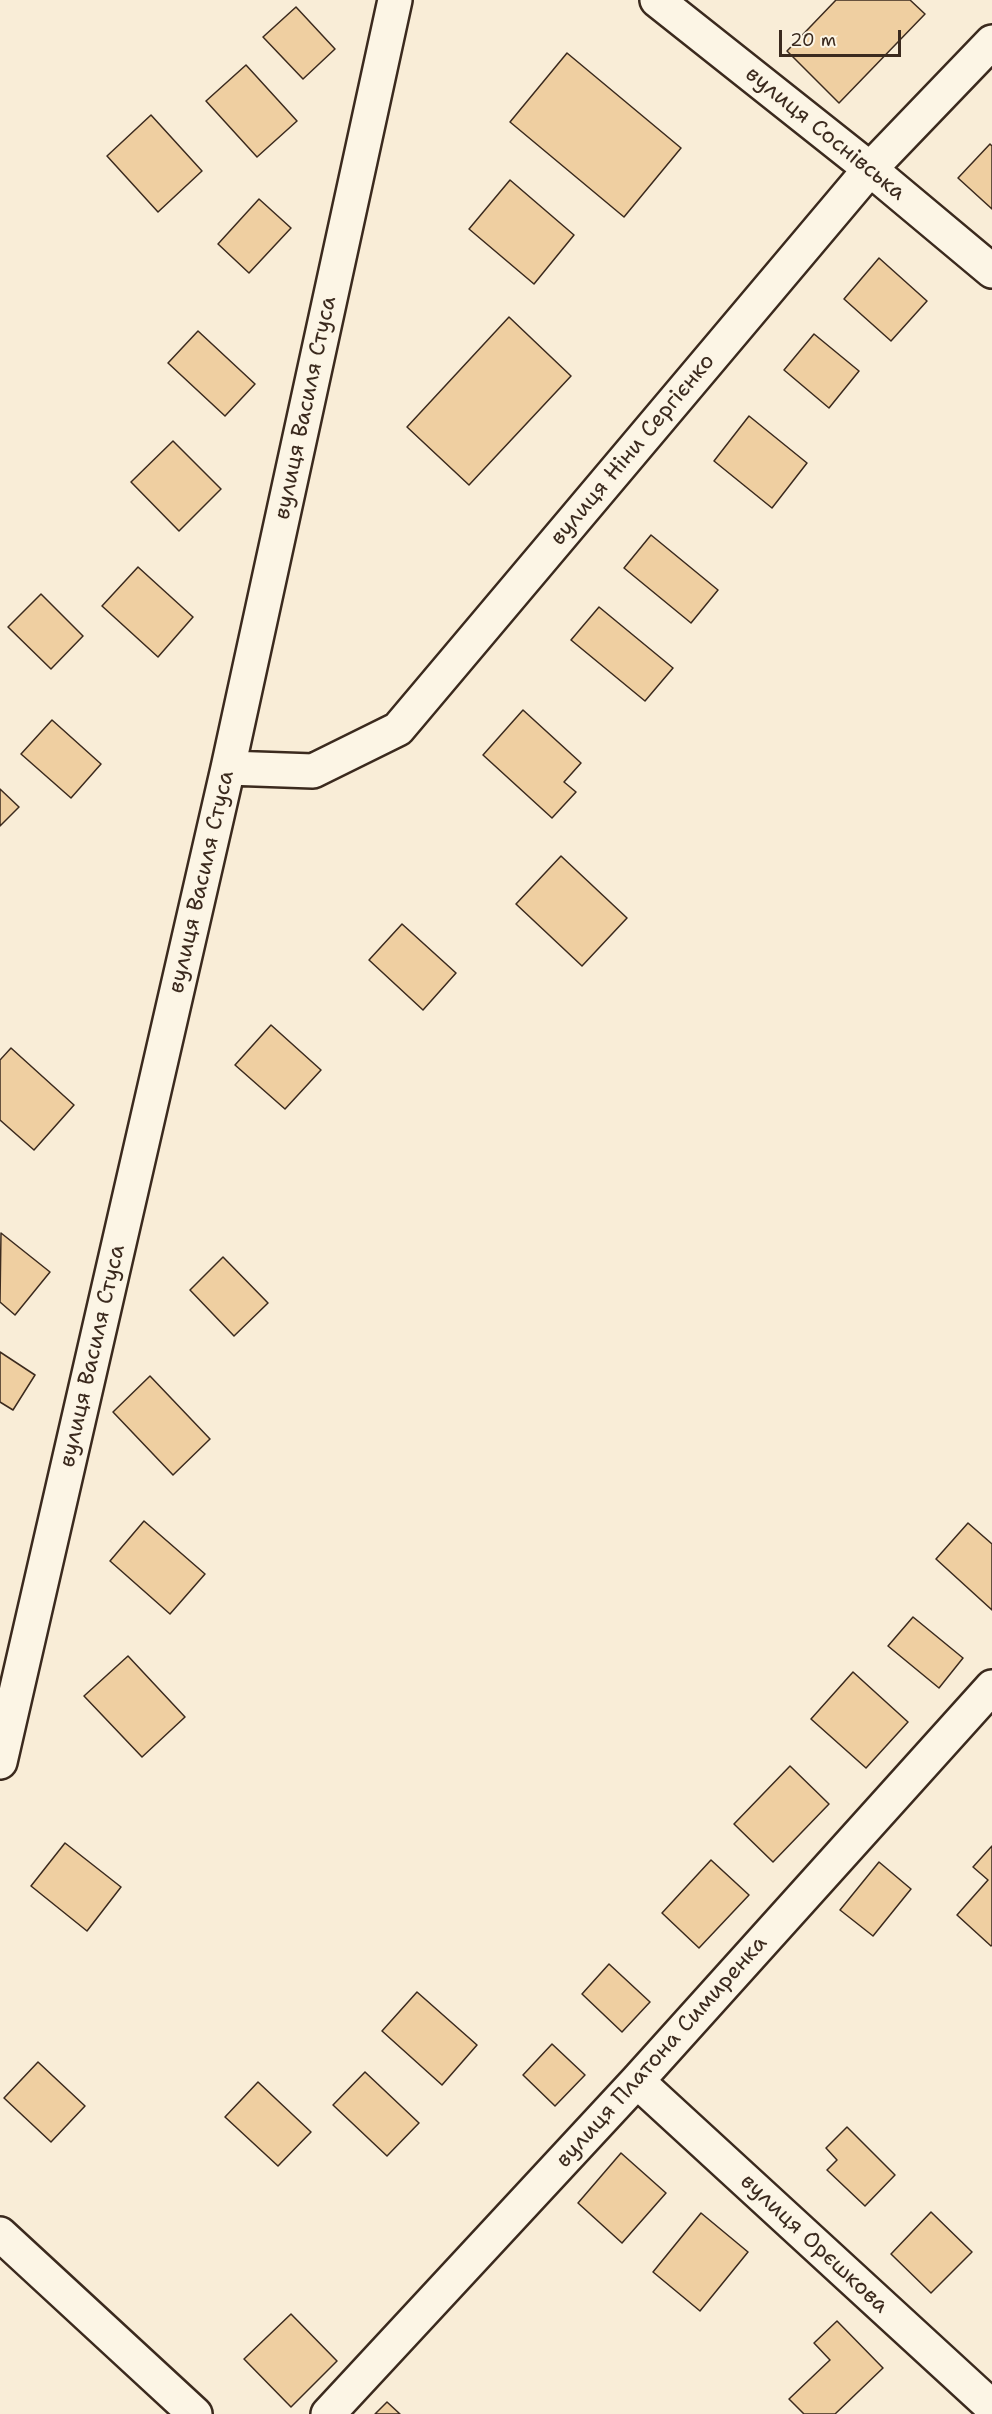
<!DOCTYPE html>
<meta charset="utf-8">
<style>
body{margin:0}
#map{position:relative;width:992px;height:2414px;overflow:hidden;background:#f9edd7;font-family:"Shantell Sans",sans-serif}
canvas{display:block}
.scale{position:absolute;left:779px;top:30px;width:122px;height:27px;box-sizing:border-box;border:3px solid #3b2a1e;border-top:0;padding-left:8px;font-size:18px;line-height:21px;white-space:nowrap;color:#3b2a1e;-webkit-text-stroke:4px #fcf5e5;paint-order:stroke}
</style>
<div id="map">
<canvas width="992" height="2414"></canvas>
<div class="scale">20 m</div>
</div>
<script>
const g = document.querySelector('canvas').getContext('2d');
g.lineJoin = 'round';
function fill(path, color) { g.fillStyle = color; g.fill(path, 'evenodd'); }
function strokePath(path, color, width, dash) { g.strokeStyle = color; g.lineWidth = width; g.lineCap = dash ? 'butt' : 'round'; g.setLineDash(dash || []); g.stroke(path); }
function label(font, color, halo, rows, align = 'center') {
  g.font = font + ' "Shantell Sans",sans-serif'; g.lineWidth = 4.5; g.setLineDash([]); g.textBaseline = 'middle'; g.strokeStyle = halo; g.fillStyle = color; for (const [text, x, y, turn = 0] of rows) {
    g.save(); g.translate(x, y); g.rotate((+turn || 0) * Math.PI / 180); g.textAlign = isNaN(turn) ? turn : align; if (halo) g.strokeText(text, 0, 0); g.fillText(text, 0, 0); g.restore();
  }
}
const building = new Path2D(`
 M836 0H910L925 14 839 103 787 51Z
 M296 7 335 49 303 79 263 37Z
 M567 53 681 148 624 217 510 122Z
 M246 65 297 121 257 157 206 101Z
 M151 115 202 171 158 212 107 156Z
 M990 144 992 146V209L958 178Z
 M510 180 574 235 534 284 469 229Z
 M259 199 291 228 249 273 218 244Z
 M879 258 927 301 891 341 844 299Z
 M509 317 571 376 469 485 407 427Z
 M198 331 255 384 225 416 168 363Z
 M814 334 859 371 829 408 784 370Z
 M749 416 807 463 772 508 714 461Z
 M173 441 221 489 179 531 131 482Z
 M651 535 718 590 691 623 624 568Z
 M138 567 193 617 158 657 102 606Z
 M41 594 83 636 51 669 8 627Z
 M599 607 673 668 645 701 571 640Z
 M523 710 581 763 564 782 576 792 552 818 483 755Z
 M52 720 101 764 71 798 21 754Z
 M0 789 19 807 0 826Z
 M561 856 627 918 582 966 516 904Z
 M402 924 456 973 423 1010 369 960Z
 M271 1025 321 1070 285 1109 235 1065Z
 M11 1048 74 1105 34 1150 0 1120V1060Z
 M1 1233 50 1272 15 1315 0 1302Z
 M223 1257 268 1303 234 1336 190 1290Z
 M0 1352 35 1375 13 1410 0 1402Z
 M150 1376 210 1439 173 1475 113 1412Z
 M144 1521 205 1574 170 1614 110 1561Z
 M968 1523 992 1544V1610L936 1559Z
 M913 1617 963 1658 939 1688 888 1646Z
 M128 1656 185 1717 142 1757 84 1696Z
 M853 1672 908 1722 866 1768 811 1719Z
 M790 1766 829 1804 773 1862 734 1824Z
 M65 1843 121 1887 87 1931 31 1886Z
 M992 1846V1945L991 1946 957 1915 988 1880 973 1867Z
 M711 1860 749 1895 699 1948 662 1913Z
 M879 1862 911 1889 873 1936 840 1910Z
 M609 1964 650 2002 622 2032 582 1994Z
 M417 1992 477 2045 442 2085 382 2031Z
 M552 2044 585 2075 555 2106 523 2075Z
 M38 2062 85 2106 51 2142 4 2098Z
 M365 2072 419 2123 387 2156 333 2105Z
 M258 2082 311 2132 278 2166 225 2117Z
 M847 2127 895 2175 865 2206 827 2170 837 2160 826 2148Z
 M621 2153 666 2193 622 2243 578 2203Z
 M931 2212 972 2252 931 2293 891 2254Z
 M701 2213 748 2252 700 2311 653 2272Z
 M291 2314 337 2361 291 2407 244 2359Z
 M837 2321 883 2368 835 2414H804L789 2399 830 2360 814 2343Z
 M387 2402 400 2414H375Z`);
fill(building, '#efcfa1');
strokePath(building, '#3b2a1e', 1.5);
const minor = new Path2D(`
 M657 0 870 169 992 271
 M228 768 313 771 398 729 870 169 992 42
 M0 1762 228 768 395 0
 M637 2081 992 2407
 M0 2234 195 2414
 M328 2414 637 2081 992 1687`);
strokePath(minor, '#3b2a1e', 38);
strokePath(minor, '#fcf5e5', 33);
label('22px', '#3b2a1e', '#fcf5e5', [
 ["вулиця Соснівська",825,134,39],
 ["вулиця Василя Стуса",306,408,-78],
 ["вулиця Ніни Сергієнко",633,450,-50],
 ["вулиця Василя Стуса",202,882,-77],
 ["вулиця Василя Стуса",93,1356,-77],
 ["вулиця Платона Симиренка",662,2052,-48],
 ["вулиця Орєшкова",814,2244,43]
]);
</script>
